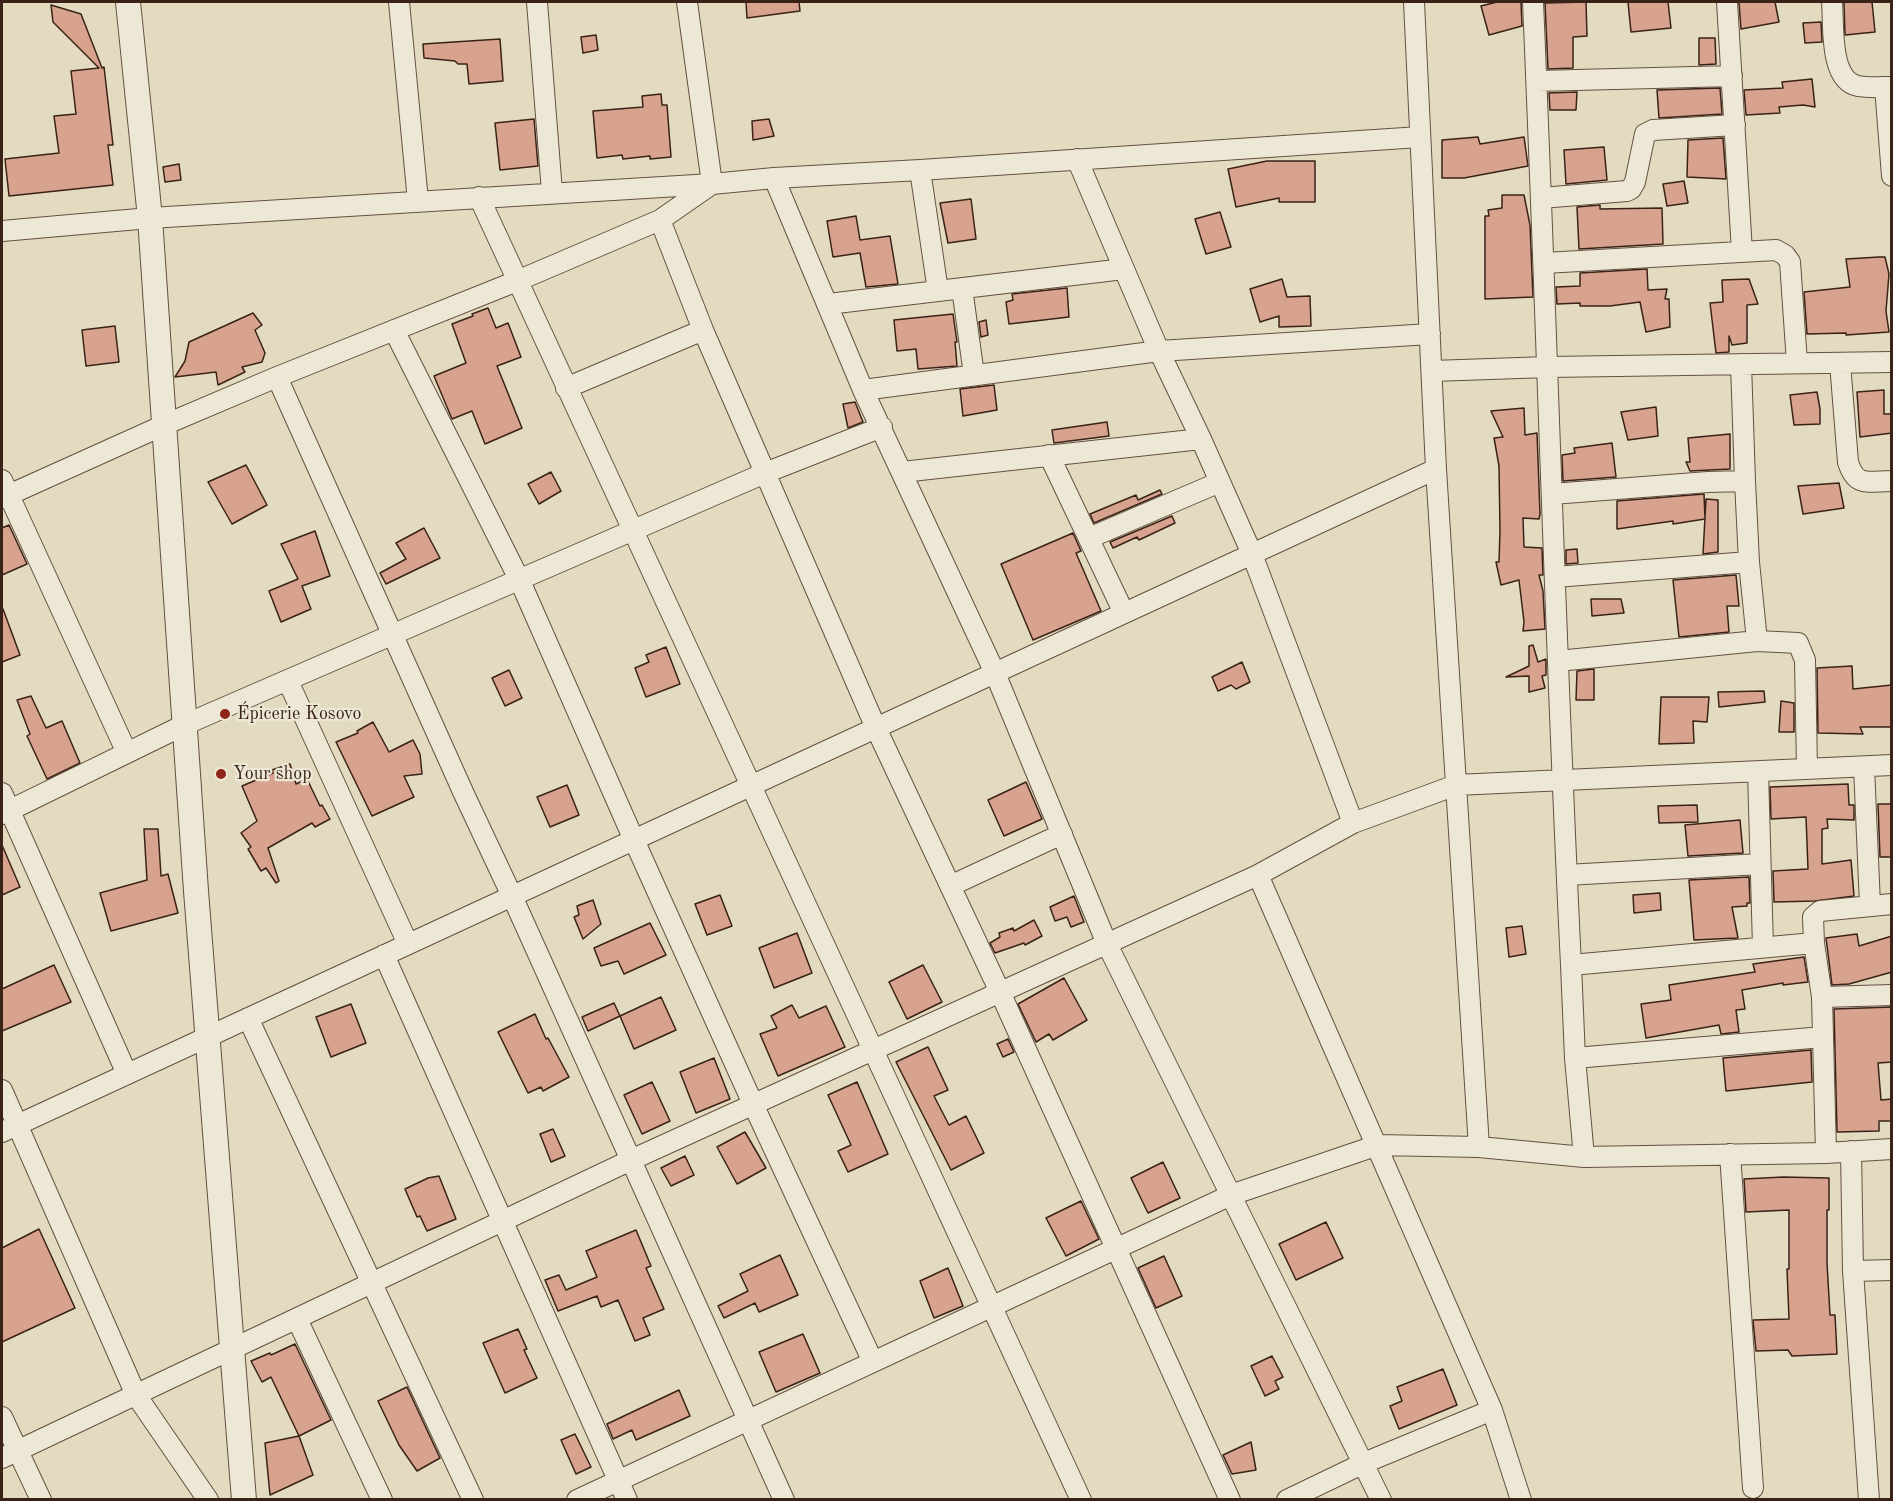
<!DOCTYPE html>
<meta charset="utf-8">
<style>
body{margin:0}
#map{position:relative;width:1893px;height:1501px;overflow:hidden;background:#e3dbc0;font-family:"Old Standard TT",serif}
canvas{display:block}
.frame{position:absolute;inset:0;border:3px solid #3a2216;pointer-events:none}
</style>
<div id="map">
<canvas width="1893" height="1501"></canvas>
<div class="frame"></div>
</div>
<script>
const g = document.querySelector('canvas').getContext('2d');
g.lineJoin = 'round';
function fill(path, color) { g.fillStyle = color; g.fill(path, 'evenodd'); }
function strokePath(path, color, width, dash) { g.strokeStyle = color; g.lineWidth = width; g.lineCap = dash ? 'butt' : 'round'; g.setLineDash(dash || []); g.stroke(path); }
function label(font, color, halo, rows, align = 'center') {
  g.font = font + ' "Old Standard TT",serif'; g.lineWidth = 4.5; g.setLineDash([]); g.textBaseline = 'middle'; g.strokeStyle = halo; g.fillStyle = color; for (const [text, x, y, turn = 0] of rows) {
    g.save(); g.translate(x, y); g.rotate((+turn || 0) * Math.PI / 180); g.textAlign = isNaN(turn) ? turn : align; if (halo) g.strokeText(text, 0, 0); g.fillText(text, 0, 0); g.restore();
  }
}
const building = new Path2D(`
 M746 2H799L800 11 747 18Z
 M1497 2H1521L1522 26 1489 35 1481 6Z
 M1586 2 1587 36 1573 37V68L1548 69 1545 3Z
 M1628 2H1668L1671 28 1631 32Z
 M1739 2H1775L1779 22 1741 29Z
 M1844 2H1872L1875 32 1845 35Z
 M51 5 81 14 102 68 104 67 113 145H108L113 185 9 196 5 159 59 153 54 116 76 114 71 71 99 68 53 22Z
 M1821 22 1822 42 1805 43 1803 23Z
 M596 35 598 50 583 53 581 37Z
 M1699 38H1715L1716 64 1699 65Z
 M500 39 503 81 469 84 467 64H458L455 61 424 58 423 44Z
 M1812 79 1815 107 1803 105 1779 107 1780 113 1746 115 1744 90 1783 88 1782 82Z
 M1720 88 1722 114 1659 118 1657 90Z
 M1577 92 1576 110H1550L1549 93Z
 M661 94 662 105H667L671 157 650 159V156L623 159 622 155 597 158 593 111 643 107 642 96Z
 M534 119 538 166 500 170 495 123Z
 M769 119 774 136 753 140 752 121Z
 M1478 137 1480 144 1524 137 1528 166 1464 178H1442V140Z
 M1723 138 1726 179 1687 177 1688 140Z
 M1604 147 1607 180 1566 184 1564 150Z
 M1267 161H1315V202H1279V198L1236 207 1228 169Z
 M179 164 181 180 165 182 163 167Z
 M1684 181 1688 203 1667 206 1663 184Z
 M1502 195H1524L1530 225 1533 297 1485 299V216H1489L1488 210 1502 208Z
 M971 199 976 239 948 243 940 203Z
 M1600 205V209L1662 208 1663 244 1579 249 1577 207Z
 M1220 212 1231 247 1206 254 1195 219Z
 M856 216 860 240 890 236 898 284 866 287 860 253 833 257 827 221Z
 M1879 257H1885L1889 274 1886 311 1889 332 1846 335V333L1807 334 1804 292 1850 287 1846 259Z
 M1647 269 1648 290 1667 289 1665 299H1669L1670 327 1646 332 1640 302 1610 306H1580V303L1557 304 1556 287 1580 286V273Z
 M1282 279 1287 297 1310 296 1311 326 1279 327V316L1260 322 1250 289Z
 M1749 279 1758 304 1747 305V343L1732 345 1729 336V352L1716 353 1710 303 1723 302 1722 280Z
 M1067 288 1069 317 1009 324 1006 302 1013 300 1012 294Z
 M488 308 496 328 508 323 521 357 497 366 522 428 485 444 472 411 452 419 434 376 466 363 452 324 473 316 472 314Z
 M253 313 262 325 255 330 265 353 262 362 242 367 245 372 218 385 216 372 175 377 185 361 189 342Z
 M953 314 957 342H955L957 366 918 369 916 349 897 351 894 320Z
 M986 320 988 335 981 337 979 322Z
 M115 326 119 362 86 366 82 330Z
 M994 385 997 410 963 416 960 389Z
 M1884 390V414H1892V433L1860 437 1857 392Z
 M1817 392 1820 409V424L1794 425 1790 395Z
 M855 402 863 422 848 428 843 404Z
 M1656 407 1658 436 1628 440 1621 412Z
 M1524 408 1525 435 1537 433 1540 514 1539 519 1523 518 1524 547 1542 548 1543 575H1539L1543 591 1545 629 1523 631 1524 622 1519 580 1501 585 1496 562H1499L1500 531 1499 466 1494 438 1503 437 1491 411Z
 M1107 422 1109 436 1054 443 1052 430Z
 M1730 434V469L1690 471 1686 462H1690L1688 438Z
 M1612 443 1616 477 1563 481 1562 455 1575 453 1574 448Z
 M246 465 267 505 232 524 208 482Z
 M551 472 561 491 539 504 528 484Z
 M1839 483 1844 508 1803 514 1798 486Z
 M1160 490 1162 494 1094 523 1090 514 1136 495 1138 500Z
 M1704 494 1705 519 1673 524V521L1617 529V501Z
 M1706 499 1718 500V552L1703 554Z
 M1172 516 1175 523 1139 540 1137 537 1113 548 1110 542Z
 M9 525 27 564 2 575V528Z
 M424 528 440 558 386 584 380 573 406 559 396 543Z
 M315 531 330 576 302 586 311 609 281 622 269 591 298 579 281 544Z
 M1073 533 1081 551 1076 553 1101 611 1033 640 1001 564Z
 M1577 549 1578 563 1566 564V550Z
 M1736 575 1739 606H1727L1729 632 1679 637 1673 580Z
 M1591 599H1621L1624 613 1592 616Z
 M2 609H3L20 655 2 662Z
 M1533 645 1538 662 1546 659V675L1542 676 1545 688 1529 692V676L1506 677 1529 666V646Z
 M666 647 680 684 646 697 635 668 649 662 646 655Z
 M1242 662 1250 682 1236 689 1231 685 1218 691 1212 677Z
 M1852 666 1853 689 1892 685V727H1860L1863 734 1818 733 1817 668Z
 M1594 669V700H1576L1577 671Z
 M509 670 522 698 505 706 492 678Z
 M1764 691 1765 702 1719 707 1718 692Z
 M31 696 46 728 62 721 80 763 47 779 27 736 30 734 17 700Z
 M1661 697H1709L1707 722 1693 721 1694 743 1659 744Z
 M1781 701 1794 703V732H1779Z
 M373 722 389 752 413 740 420 754 422 774 404 776 414 797 372 816 336 742 358 733 357 731Z
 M290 764 296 784 307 779 320 806 322 805 330 819 315 827 312 823 268 848 279 881 276 883 266 868 261 871 248 849 251 847 241 833 257 821 242 786 273 773 272 770Z
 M1026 782 1042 819 1004 836 988 800Z
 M1848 784 1849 805H1854V820L1827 819 1828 828 1822 829V864L1851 860 1854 896 1815 901 1774 902 1773 871 1808 869 1806 817 1771 819 1770 787Z
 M567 785 579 815 550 827 537 797Z
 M1878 804H1892V857H1880Z
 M1697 805 1698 822 1659 823 1658 806Z
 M1740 820 1743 853 1688 856 1685 825Z
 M144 829H158L161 876 168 874 178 913 111 931 100 893 147 880Z
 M2 845 20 887 2 895Z
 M1749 877 1750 903H1747V906L1732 907 1738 938 1694 940 1689 880Z
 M1660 893 1661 910 1634 913 1633 895Z
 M720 895 732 926 707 935 695 904Z
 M1074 896 1084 922 1071 927 1067 917 1055 921 1050 907Z
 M593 900 601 924 583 939 574 917 579 915 577 906Z
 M1034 920 1042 936 1025 945 1024 943 995 953 990 943 1000 937 999 933 1013 928 1014 931Z
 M650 923 666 955 624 974 618 961 601 966 594 948Z
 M1522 926 1526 954 1509 957 1506 928Z
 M797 933 812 973 774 988 759 948Z
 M1857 934 1859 946 1892 936V972L1849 984 1832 985 1826 938Z
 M1804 957 1808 982 1783 985V983L1742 990 1745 1009 1736 1010 1739 1032 1721 1034 1719 1025 1646 1038 1641 1004 1671 1000 1669 985 1755 972 1753 964Z
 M54 965 71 1002 2 1031V989Z
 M923 965 942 1002 907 1019 889 982Z
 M1064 978 1087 1020 1053 1040 1049 1034 1036 1042 1018 1004Z
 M661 997 676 1030 634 1049 620 1016Z
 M614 1003 620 1016 588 1031 582 1017Z
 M351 1004 366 1043 331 1057 316 1017Z
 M792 1005 799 1018 826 1006 845 1047 778 1076 760 1034 777 1028 771 1016Z
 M1892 1007V1062L1878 1063 1881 1100 1892 1099V1121H1879V1131L1837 1132 1834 1009Z
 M535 1014 546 1039 548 1038 569 1077 543 1091 541 1087 528 1093 498 1032Z
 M1008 1039 1014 1052 1003 1057 997 1044Z
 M928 1047 948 1090 934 1096 949 1125 966 1116 984 1153 951 1170 896 1062Z
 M1811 1050 1812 1082 1726 1091 1723 1058Z
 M714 1058 730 1099 696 1113 680 1072Z
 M652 1082 670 1121 642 1134 624 1095Z
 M857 1082 888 1154 848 1172 838 1151 851 1145 828 1095Z
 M553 1129 565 1156 551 1162 540 1134Z
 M745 1132 766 1168 737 1184 717 1147Z
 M685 1156 694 1175 671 1186 661 1168Z
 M1163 1162 1180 1198 1148 1213 1131 1178Z
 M439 1176 456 1219 427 1231 420 1216 417 1217 405 1189 428 1178Z
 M1783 1177 1829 1178V1210H1827V1263L1830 1315H1835L1837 1354 1792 1356 1788 1350 1756 1351 1753 1320 1789 1319 1787 1269H1789V1210L1746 1212 1744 1179Z
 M1081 1201 1099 1239 1066 1256 1046 1218Z
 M1326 1222 1343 1258 1296 1280 1279 1244Z
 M39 1229 75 1308 2 1342V1248Z
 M636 1230 651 1266 646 1268 664 1309 643 1318 650 1335 635 1341 618 1300 601 1307 597 1296 558 1311 545 1280 559 1275 566 1290 597 1277 586 1251Z
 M780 1255 798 1295 759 1312 755 1303 724 1318 718 1306 748 1291 740 1274Z
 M1164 1256 1182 1296 1156 1308 1138 1268Z
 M948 1268 963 1306 934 1318 920 1281Z
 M518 1329 527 1349 524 1350 537 1378 505 1393 483 1343Z
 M803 1334 820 1373 776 1392 759 1352Z
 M295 1344 331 1420 299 1436 271 1377 262 1382 251 1361 270 1353 271 1355Z
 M1272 1356 1283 1377 1275 1381 1279 1389 1265 1396 1251 1366Z
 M1443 1369 1457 1405 1399 1429 1390 1406 1402 1401 1397 1387Z
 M407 1387 440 1458 417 1471 399 1445 378 1401Z
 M679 1390 690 1416 636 1440 632 1430 613 1439 607 1424Z
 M575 1434 591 1467 576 1474 561 1440Z
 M299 1436 313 1475 270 1495 265 1443Z
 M1251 1442 1256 1470 1232 1474 1223 1455Z`);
fill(building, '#d7a38f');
strokePath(building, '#3a2216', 1.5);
const minor = new Path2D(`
 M399 2 418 201
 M537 2 552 192
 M1414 2 1436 469 1479 1147
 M1533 2C1547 323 1555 644 1571 965
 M1727 2 1742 252
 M1832 2C1834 25 1829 80 1858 86 1868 88 1881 87 1892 87
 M1537 81 1732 76
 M1885 87 1892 176
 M1077 159 1159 351 1201 439 1252 554 1353 823
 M920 170 938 291
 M774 178 863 390 995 673 1107 944 1381 1500
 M479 197 1081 1500
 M1541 198 1627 191 1631 189 1635 182 1645 134 1653 130 1735 125
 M660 220 703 330 876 728 1000 992 1230 1500
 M2 231 150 218 712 184 774 178 920 170 1420 137
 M1544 263 1776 250 1785 255 1790 262 1797 363
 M962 288 974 375
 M828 304 1124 269
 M394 330 520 581 634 840 753 1104 873 1362
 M1840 363 1848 462C1856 488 1868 481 1892 481
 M1432 371 1548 367 1892 362
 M277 377 464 794 512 896 784 1500
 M566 388 703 330
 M863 390 1159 351 1430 334
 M1049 455 1124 613
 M902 472 1201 439
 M2 480 127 753
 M1552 494 1708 482 1745 481 1741 364
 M2 498 164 425 277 377 517 281 660 220 712 184 687 2
 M1089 538 1220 482
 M1749 562 1757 641
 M1555 577 1749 562 1745 481
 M1558 661 1757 641 1798 643 1805 660 1807 769
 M288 681 408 944
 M1864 767 1870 905
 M1758 772 1763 947
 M2 793 127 1074
 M2 814 184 725 765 473 882 427
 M1258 875 1492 1410
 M1567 875 1760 864
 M950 886 1062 834
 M384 955 627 1500
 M1822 997 1892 995
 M248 1018 473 1500
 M1575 1058 1823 1037
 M2 1090 136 1395 208 1500
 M2 1132 1436 469
 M1851 1151 1853 1271 1869 1500
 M1826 1153 1822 997 1814 943 1813 917 1820 911 1892 904
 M1730 1154 1753 1488
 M1584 1157 1575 1058 1571 965 1814 943
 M1853 1271 1892 1270
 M297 1319 382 1500
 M2 1417 41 1500
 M2 1458 631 1160 1258 875 1353 823 1456 785 1892 765
 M577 1500 1231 1195 1378 1145 1479 1147 1584 1157 1826 1153 1892 1149
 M1287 1500 1364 1463 1492 1410 1521 1500`);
const tertiary = new Path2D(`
 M128 2 150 218 196 891 244 1500`);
strokePath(minor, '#645040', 22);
strokePath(tertiary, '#645040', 26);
strokePath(minor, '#ede8d6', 20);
strokePath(tertiary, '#ede8d6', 24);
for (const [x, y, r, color] of [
 [225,714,6,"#8f2418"],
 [221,774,6,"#8f2418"]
]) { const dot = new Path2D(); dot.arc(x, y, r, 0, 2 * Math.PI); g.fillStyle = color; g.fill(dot); strokePath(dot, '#ede8d6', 2); }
label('18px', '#3a2216', '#ede8d6', [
 ["Épicerie Kosovo",237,714],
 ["Your shop",233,774]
], 'left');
</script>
